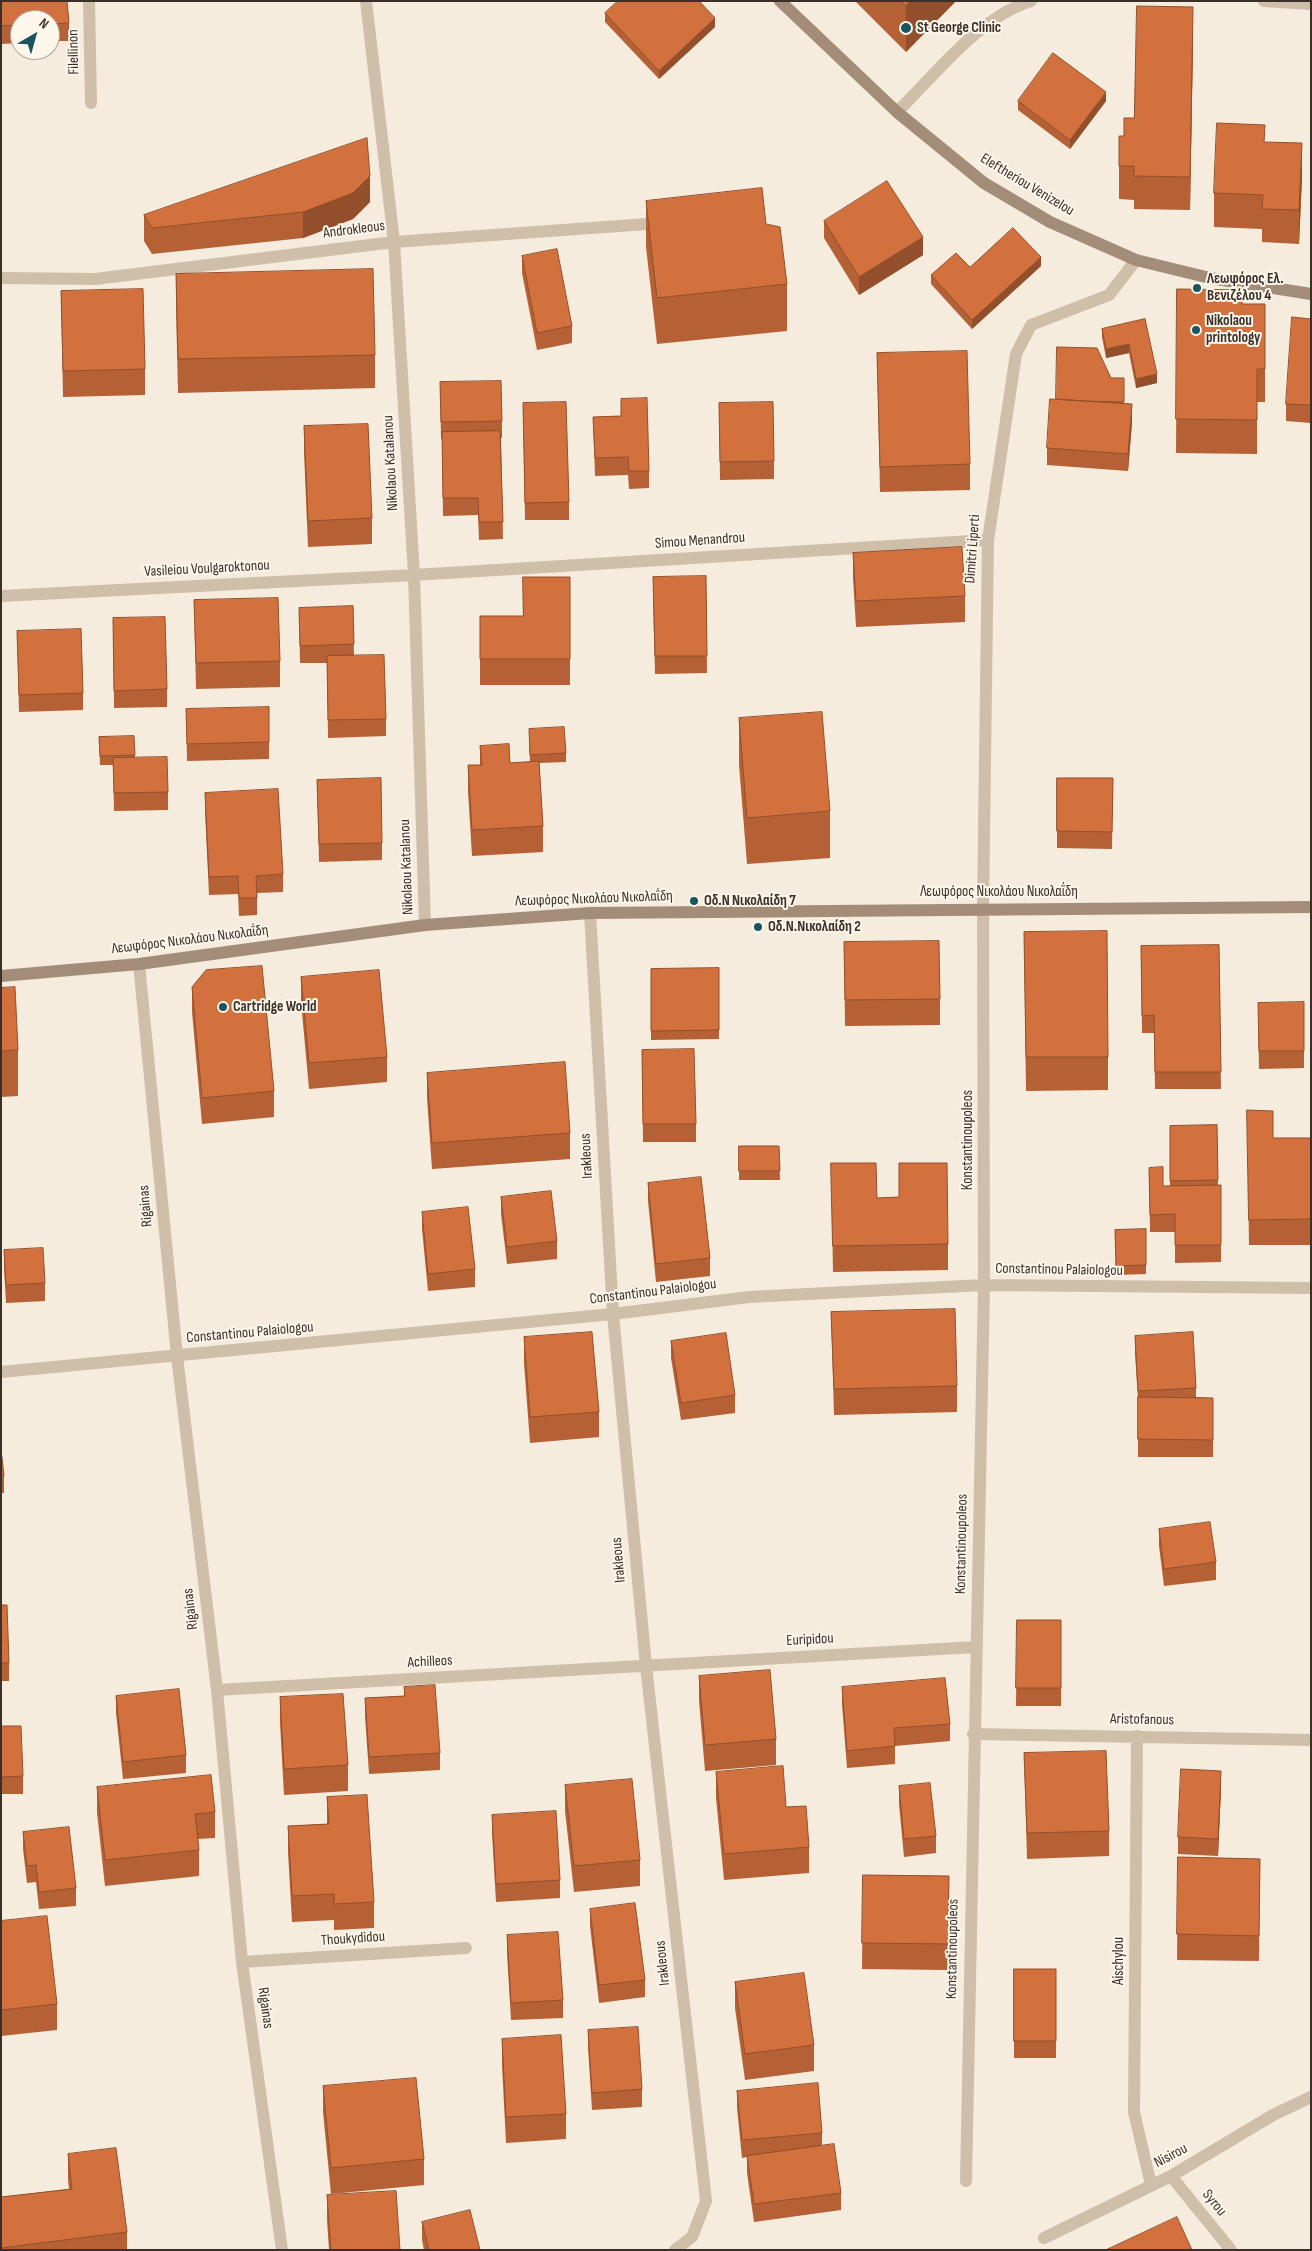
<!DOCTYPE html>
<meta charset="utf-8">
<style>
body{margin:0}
#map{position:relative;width:1312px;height:2251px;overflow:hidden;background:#f5ecdd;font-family:"Sofia Sans Condensed",sans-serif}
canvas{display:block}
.frame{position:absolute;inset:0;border:2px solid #3b3029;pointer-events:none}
.north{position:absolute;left:10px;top:10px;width:50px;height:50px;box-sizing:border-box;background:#fcf6eb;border:1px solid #afa79d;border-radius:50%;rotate:38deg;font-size:14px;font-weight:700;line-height:20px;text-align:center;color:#3b3029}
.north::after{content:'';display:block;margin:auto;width:18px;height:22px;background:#195561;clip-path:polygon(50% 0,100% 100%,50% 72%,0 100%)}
</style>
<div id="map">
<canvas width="1312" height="2251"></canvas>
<div class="frame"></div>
<div class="north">N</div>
</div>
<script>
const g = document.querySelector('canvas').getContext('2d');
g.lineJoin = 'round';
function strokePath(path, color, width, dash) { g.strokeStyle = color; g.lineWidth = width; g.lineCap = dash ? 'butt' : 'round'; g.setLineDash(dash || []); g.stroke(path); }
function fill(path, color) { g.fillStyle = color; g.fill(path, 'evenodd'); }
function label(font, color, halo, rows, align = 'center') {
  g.font = font + ' "Sofia Sans Condensed",sans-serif'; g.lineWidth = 4; g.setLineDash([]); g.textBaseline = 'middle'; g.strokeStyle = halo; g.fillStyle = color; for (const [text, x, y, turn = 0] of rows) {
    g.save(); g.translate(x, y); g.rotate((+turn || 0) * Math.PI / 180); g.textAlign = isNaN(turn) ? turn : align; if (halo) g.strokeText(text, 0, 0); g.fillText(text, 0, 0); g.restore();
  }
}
strokePath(new Path2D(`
 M89 1 91 103
 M366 1 394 242 414 575 425 925
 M1264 1 1311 4
 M897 112C935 75 979 17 1031 1
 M1 278 95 279 394 242 661 223
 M1 596 414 575 988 540
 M590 913 613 1314 646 1666 706 2201 692 2237 675 2250
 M139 964 177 1356 217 1690 242 1962 282 2250
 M1 1372 613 1314 749 1297 984 1285 1311 1288
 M217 1690 976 1647
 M973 1734 1311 1740
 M1137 1736 1134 2112 1151 2185
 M242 1962 466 1948
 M1171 2176 1231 2250
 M966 2181 984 1285 983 908 988 540 1016 354 1031 325 1109 295 1136 260
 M1044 2238 1171 2176 1273 2115 1311 2097`), '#cfbea8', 12);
strokePath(new Path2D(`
 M780 1 897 112 984 183 1050 222 1136 260 1210 278 1311 294
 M1 976 139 964 425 925 590 913 1311 907`), '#a38c78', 12);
fill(new Path2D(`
 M1 1 69 23V41H50V20H20V43L1 44Z
 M855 1H956L906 52Z
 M605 13 715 27 659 79 605 22Z
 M1193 41 1190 210 1134 209V200L1119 199V166L1124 136 1134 118Z
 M30 50H41V51L30 52Z
 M1018 101H1106L1070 149 1018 110Z
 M1265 142 1302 177 1299 244 1262 242V229L1214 227V193Z
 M646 201 766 224 787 284V331L657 344 646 247Z
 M370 202 353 219 303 238 152 254 144 241V215Z
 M824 221 923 255 859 295 824 238Z
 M522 256 572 326V343L537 350 522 273Z
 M1041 266 972 329 931 284V275L970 267Z
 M176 274 375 355V388L178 393 176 307Z
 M1177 289 1243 304H1265V402H1257V454L1176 453Z
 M61 291 145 369V395L63 397Z
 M1145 319 1157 383 1136 388 1129 353 1106 358 1102 337V329Z
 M1311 319V423L1286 421V404Z
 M877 353 970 464V490L880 492Z
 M1111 378H1124V404L1132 422 1128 471 1047 465V448L1056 399Z
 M440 382 502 421V438H501L503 539 479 540 478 515 443 516 442 439H441Z
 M621 399 649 471V488L629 489 628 475 595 476 593 417 621 416Z
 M523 403 569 502V520H525Z
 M719 403 774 461V479L720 480Z
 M304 426 372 518V544L308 547 304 452Z
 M853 553 965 596V622L856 627 853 578Z
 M706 576 707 673 655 674 653 595Z
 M570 577V685H480V616H523Z
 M194 600 280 661V687L196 689Z
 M353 606 354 656 386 719V736L328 738 327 663H300L299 608Z
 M113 618 167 689V707L114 708Z
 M17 631 83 693V710L19 712Z
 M186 709 269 742V759L187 761Z
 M739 718 830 811V858L747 864 739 765Z
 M99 737 135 755V758L168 792V810L114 811 113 765H100Z
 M529 738 566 753V762L539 763 543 826V852L472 856 468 791V765H480V746L510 763 530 762Z
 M1057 778H1113L1112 849 1057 848Z
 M317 780 382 843V860L319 862Z
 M205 793 283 874V892L257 893V915L239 916 238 894 209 895 205 811Z
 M1024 932 1108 1057V1090L1026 1091Z
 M844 942 940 999V1025L845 1026Z
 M1219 945 1221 1089H1155L1154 1033H1142L1141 946Z
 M719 968V1039L651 1040V969Z
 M301 977 387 1057V1082L309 1089 301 1002Z
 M192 987 274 1091V1117L202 1124 192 1012Z
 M1 988 18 1050V1096L1 1097Z
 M1304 1002V1068L1259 1069 1258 1020Z
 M642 1050 696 1124V1142H643Z
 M427 1073 570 1133V1159L432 1169 427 1098Z
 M1247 1110 1273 1138H1311V1245H1249Z
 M1217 1125 1218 1185H1221V1262L1175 1263V1232H1150L1149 1168 1163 1186H1170V1126Z
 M739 1146H779L780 1180H739Z
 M831 1163 877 1198 899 1197V1163L948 1244V1270L833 1272Z
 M648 1183 710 1258V1276L656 1282 648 1201Z
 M501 1197 557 1241V1259L507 1264 501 1214Z
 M422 1212 475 1269V1287L428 1291 422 1229Z
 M1146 1229V1274L1116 1275 1115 1230Z
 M4 1250 45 1283V1301L6 1303 4 1268Z
 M831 1312 957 1386V1412L834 1415Z
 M1135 1336 1196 1388V1397L1213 1398V1457H1138V1400L1135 1353Z
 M524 1337 599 1412V1437L530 1443 524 1363Z
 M671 1341 735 1395V1413L681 1420 671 1358Z
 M1 1449 4 1476V1493H1Z
 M1159 1529 1216 1562V1580L1164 1586 1159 1546Z
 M1 1605 9 1663V1681H1Z
 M1017 1620H1061V1706H1016Z
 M699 1676 776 1739V1765L705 1771 699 1701Z
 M404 1687 440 1753V1770L369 1774 365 1716V1698L404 1696Z
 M842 1687 950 1724V1741L895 1746V1764L847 1768 842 1704Z
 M116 1696 186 1755V1773L123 1779 116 1713Z
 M280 1697 348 1765V1791L284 1795 280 1723Z
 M1 1726 23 1776V1794H1Z
 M1024 1753 1109 1831V1856L1027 1859Z
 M716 1772 786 1807 809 1847V1873L724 1880 716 1798Z
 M565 1785 640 1860V1886L574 1892 565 1811Z
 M899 1786 936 1836V1853L904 1857 899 1804Z
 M97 1787 215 1812V1838L198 1839 199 1850V1876L105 1886 97 1813Z
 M1221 1788 1218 1856 1178 1854V1837Z
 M327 1797 374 1902V1928L334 1930V1920L292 1922 288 1852V1826L327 1824Z
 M492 1815 560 1880V1898L496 1902 492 1833Z
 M23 1832 76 1888V1906L39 1909 36 1882 27 1883 23 1849Z
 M1178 1857 1260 1859 1259 1961 1177 1960Z
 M863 1875 949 1876 948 1970 862 1969Z
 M590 1909 645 1980V1997L599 2003 590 1926Z
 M1 1921 57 2004V2030L1 2036Z
 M507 1935 563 2000V2018L511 2020 507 1953Z
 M1014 1969H1056V2058H1014Z
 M735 1982 814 2045V2071L745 2080 735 2008Z
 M588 2030 642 2089V2107L592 2110 588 2047Z
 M502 2039 566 2114V2139L506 2143 502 2065Z
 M323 2086 424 2159V2185L331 2194 323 2112Z
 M737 2091 822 2133V2146L841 2193V2210L754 2222 747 2173V2157L742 2158 737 2108Z
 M68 2154 127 2232V2250H1V2197L69 2189 68 2180Z
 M327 2195 400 2250H329L327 2220Z
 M422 2222 480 2250H424L422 2240Z`), '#b56135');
fill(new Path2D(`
 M910 1H956L906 52V6Z
 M1193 7V41L1190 210V177Z
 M715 18V27L659 79V71Z
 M1106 92V101L1070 149V140Z
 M1302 143V177L1299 244V210Z
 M370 176V202L353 219 303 238V212Z
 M923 237V255L859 295V277Z
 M1041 257V266L972 329V320Z
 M1129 344V353L1106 358V349Z
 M1157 374V383L1136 388V379Z
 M1132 404V422L1128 471V454Z
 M1221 1771V1788L1218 1856V1839Z`), '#934f2b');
const building = new Path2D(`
 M1 1H67L69 23 50 24V20H20V25L1 26Z
 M618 1H699L715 18 659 71 605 13Z
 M901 1H910L906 6Z
 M1137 6 1193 7 1190 177 1134 176V166H1119V136H1124V118H1134Z
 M1053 53 1106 92 1070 140 1018 101Z
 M1217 123 1265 125 1264 142 1302 143 1299 210 1262 209 1263 195 1214 193Z
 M367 138 370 176 353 193 303 212 152 228 144 215Z
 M887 181 923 237 859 277 824 221Z
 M762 188 766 224 780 227 787 284 657 298 646 201Z
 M1013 228 1041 257 972 320 931 275 956 253 970 267Z
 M557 249 572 326 537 333 522 256Z
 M373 269 375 355 178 359 176 274Z
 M143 289 145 369 63 371 61 291Z
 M1177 289 1243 290 1242 304H1265V369H1257V420L1176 419Z
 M1292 317 1311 319V405L1286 404Z
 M1145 319 1157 374 1136 379 1129 344 1106 349 1102 329Z
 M1057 347 1097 348 1111 378H1124V402L1086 401 1056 399Z
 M967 351 970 464 880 467 877 353Z
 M501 381 502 421 441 422 440 382Z
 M647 398 649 471H629L628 457 595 458 593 417 621 416V399Z
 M1050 399 1132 404 1128 454 1047 448Z
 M566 402 569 502 525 503 523 403Z
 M773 402 774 461 720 462 719 403Z
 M368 424 372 518 308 521 304 426Z
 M500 431 503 522H479L478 498H443L442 432Z
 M962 547 965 596 856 601 853 553Z
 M706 576 707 656H655L653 577Z
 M523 577H570V659H480V616H523Z
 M278 598 280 661 196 663 194 600Z
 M353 606 354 644 300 646 299 608Z
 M165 617 167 689 114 691 113 618Z
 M81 629 83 693 19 695 17 631Z
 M384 655 386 719 328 720 327 656Z
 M269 707V742L187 744 186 709Z
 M822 712 830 811 747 818 739 718Z
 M564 727 566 753 530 755 529 729Z
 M134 736 135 755 100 756 99 737Z
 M509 744 510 763 539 761 543 826 472 830 468 765H482L480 746Z
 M167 757 168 792 114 793 113 758Z
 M381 778 382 843 319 844 317 780Z
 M1057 778H1113L1112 832 1057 831Z
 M278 789 283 874 256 876 257 898H239L238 876 209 877 205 793Z
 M1107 931 1108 1057H1026L1024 932Z
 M939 941 940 999 845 1000 844 942Z
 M1219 945 1221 1072H1155L1154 1015 1142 1016 1141 946Z
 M262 966 274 1091 202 1098 192 987 206 970Z
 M719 968V1030L651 1031V969Z
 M379 970 387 1057 309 1063 301 977Z
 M15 987 18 1050 1 1051V988Z
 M1304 1002V1051H1259L1258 1003Z
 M694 1049 696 1124H643L642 1050Z
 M565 1062 570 1133 432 1143 427 1073Z
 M1247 1110 1273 1111V1138H1311V1219L1249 1220Z
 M1217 1125 1218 1180 1170 1181V1126Z
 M739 1146H779L780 1171H739Z
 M831 1163H876L877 1198 899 1197V1163H947L948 1244 833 1246Z
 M1163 1167V1186L1221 1185V1245H1175V1214L1150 1215 1149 1168Z
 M701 1177 710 1258 656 1264 648 1183Z
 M551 1191 557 1241 507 1247 501 1197Z
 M468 1207 475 1269 428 1274 422 1212Z
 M1146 1229V1265L1116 1266 1115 1230Z
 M43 1248 45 1283 6 1285 4 1250Z
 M955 1309 957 1386 834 1389 831 1312Z
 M592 1332 599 1412 530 1417 524 1337Z
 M1193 1332 1196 1388 1138 1391 1135 1336Z
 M726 1333 735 1395 681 1403 671 1341Z
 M1138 1397 1213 1398V1440L1138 1439Z
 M1 1449 4 1476H1Z
 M1210 1522 1216 1562 1164 1569 1159 1529Z
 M1 1605H7L9 1663H1Z
 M1017 1620H1061V1688H1016Z
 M770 1670 776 1739 705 1745 699 1676Z
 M945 1678 950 1724 894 1728 895 1746 847 1751 842 1687Z
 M435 1685 440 1753 369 1757 365 1698 405 1696 404 1687Z
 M179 1689 186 1755 123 1762 116 1696Z
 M343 1694 348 1765 284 1769 280 1697Z
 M1 1726H21L23 1776 1 1777Z
 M1106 1751 1109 1831 1027 1833 1024 1753Z
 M783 1766 786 1807 806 1806 809 1847 724 1854 716 1772Z
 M1181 1769 1221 1771 1218 1839 1178 1837Z
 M211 1775 215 1812 195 1814 199 1850 105 1860 97 1787Z
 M632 1779 640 1860 574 1866 565 1785Z
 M930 1783 936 1836 904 1839 899 1786Z
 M367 1795 374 1902 334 1904V1894L292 1896 288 1826 329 1824 327 1797Z
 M556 1811 560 1880 496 1884 492 1815Z
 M69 1827 76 1888 39 1892 36 1865 27 1866 23 1832Z
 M1178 1857 1260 1859 1259 1936 1177 1934Z
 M863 1875 949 1876 948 1944 862 1943Z
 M635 1903 645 1980 599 1985 590 1909Z
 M47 1916 57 2004 1 2010V1921Z
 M558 1932 563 2000 511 2003 507 1935Z
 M1014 1969H1056V2041H1014Z
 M804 1973 814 2045 745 2054 735 1982Z
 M638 2027 642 2089 592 2093 588 2030Z
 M561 2035 566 2114 506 2117 502 2039Z
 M416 2078 424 2159 331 2168 323 2086Z
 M818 2083 822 2133 742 2140 737 2091Z
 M834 2144 841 2193 754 2204 747 2156Z
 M116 2148 127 2232 1 2248V2197L72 2189 68 2154Z
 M396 2191 400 2250H331L327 2195Z
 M470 2210 480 2250H429L422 2222Z
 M1177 2217 1192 2250H1106Z`);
fill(building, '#d2713e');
strokePath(building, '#934f2b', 1);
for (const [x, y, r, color] of [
 [906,28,6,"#195561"],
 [1197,288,5,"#195561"],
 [1196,330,5,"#195561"],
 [694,901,5,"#195561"],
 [758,927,5,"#195561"],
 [223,1007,5,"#195561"]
]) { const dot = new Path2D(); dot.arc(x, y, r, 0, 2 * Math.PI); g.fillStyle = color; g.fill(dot); strokePath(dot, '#fcf6eb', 2); }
label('bold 15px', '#3b3029', '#fcf6eb', [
 ["St George Clinic",917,28],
 ["Λεωφόρος Ελ.",1207,279],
 ["Βενιζέλου 4",1207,296],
 ["Nikolaou",1206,321],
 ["printology",1206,338],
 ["Οδ.Ν Νικολαίδη 7",704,901],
 ["Οδ.Ν.Νικολαίδη 2",768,927],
 ["Cartridge World",233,1007]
], 'left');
label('15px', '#3b3029', '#fcf6eb', [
 ["Filellinon",74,52,-91],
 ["Eleftheriou Venizelou",1027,185,31],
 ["Androkleous",354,230,-7],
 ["Nikolaou Katalanou",391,463,-93],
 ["Simou Menandrou",700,541,-4],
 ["Dimitri Liperti",973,549,-86],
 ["Vasileiou Voulgaroktonou",207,569,-3],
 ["Nikolaou Katalanou",407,867,-92],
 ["Λεωφόρος Νικολάου Νικολαΐδη",999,892],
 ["Λεωφόρος Νικολάου Νικολαΐδη",594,899,-2],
 ["Λεωφόρος Νικολάου Νικολαΐδη",190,940,-7],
 ["Konstantinoupoleos",968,1140,-90],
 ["Irakleous",587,1156,-93],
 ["Rigainas",146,1206,-95],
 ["Constantinou Palaiologou",1059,1270,1],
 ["Constantinou Palaiologou",653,1292,-7],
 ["Constantinou Palaiologou",250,1333,-5],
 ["Konstantinoupoleos",962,1544,-89],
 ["Irakleous",619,1560,-95],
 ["Rigainas",191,1609,-97],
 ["Euripidou",810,1640,-3],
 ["Achilleos",430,1662,-3],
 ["Aristofanous",1142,1720,1],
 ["Thoukydidou",353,1939,-4],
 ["Konstantinoupoleos",953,1949,-89],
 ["Aischylou",1119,1961,-90],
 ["Irakleous",663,1963,-96],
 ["Rigainas",265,2008,82],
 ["Nisirou",1171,2156,-28],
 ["Syrou",1214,2203,51]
]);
</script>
